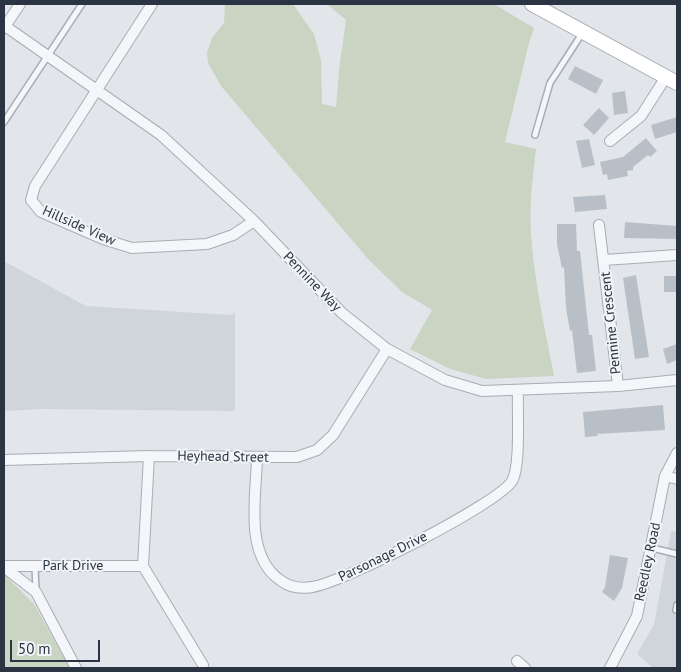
<!DOCTYPE html>
<style>
body{margin:0}
#map{position:relative;width:681px;height:672px;overflow:hidden;background:#e2e6ea;font-family:"PT Sans",sans-serif}
canvas{display:block}
.frame{position:absolute;inset:0;border:5px solid #2a3442;pointer-events:none}
.scale{position:absolute;left:10px;top:640px;width:90px;height:22px;box-sizing:border-box;border:2px solid #2a3442;border-top:0;padding-left:6px;font-size:15px;line-height:18px;white-space:nowrap;color:#2a3442;-webkit-text-stroke:4px #f2f5f8;paint-order:stroke}
</style>
<div id="map">
<canvas width="681" height="672"></canvas>
<div class="frame"></div>
<div class="scale">50 m</div>
</div>
<script>
const g = document.querySelector('canvas').getContext('2d');
g.lineJoin = 'round';
function fill(path, color) { g.fillStyle = color; g.fill(path, 'evenodd'); }
function strokePath(path, color, width, dash) { g.strokeStyle = color; g.lineWidth = width; g.lineCap = dash ? 'butt' : 'round'; g.setLineDash(dash || []); g.stroke(path); }
function label(font, color, halo, rows, align = 'center') {
  g.font = font + ' "PT Sans",sans-serif'; g.lineWidth = 4; g.setLineDash([]); g.textBaseline = 'middle'; g.strokeStyle = halo; g.fillStyle = color; for (const [text, x, y, turn = 0] of rows) {
    g.save(); g.translate(x, y); g.rotate((+turn || 0) * Math.PI / 180); g.textAlign = isNaN(turn) ? turn : align; if (halo) g.strokeText(text, 0, 0); g.fillText(text, 0, 0); g.restore();
  }
}
fill(new Path2D(`
 M4 261 86 306 231 315 235 312V411L40 409 4 411Z
 M671 531 677 532V668H653L637 654 654 625Z`), '#d0d5dc');
fill(new Path2D(`
 M225 4H293L314 34 321 60 322 104 336 107 339 70 346 20 327 4H494L534 28 529 43 505 142 536 149C533 176 529 205 531 233 534 281 545 329 554 376L486 379 450 369 410 349 432 310 402 292 368 259 221 86 208 63 207 52 212 38 224 23Z
 M4 574 34 604 70 668H4Z`), '#c9d4c3');
fill(new Path2D(`
 M575 66 603 80 596 94 568 79Z
 M625 91 628 113 614 115 612 93Z
 M599 108 609 118 594 135 583 125Z
 M677 117V132L655 139 651 125Z
 M646 138 657 151 650 157 648 155 633 167V170L627 171 628 176 608 180 607 174 603 175 600 162 623 157Z
 M589 139 595 165 582 168 576 141Z
 M605 195 607 209 575 212 573 197Z
 M625 222 677 226V239L624 238Z
 M557 224H576L577 251H580L589 335H592L596 371 577 373 572 330 570 331 566 308 564 267 562 268 557 244Z
 M636 275 649 357 635 359 623 278Z
 M664 276H677V292H664Z
 M677 344V360L667 364 663 349Z
 M663 405 665 430 597 434 598 436 585 437 583 412Z
 M610 555 628 558 622 588 614 601 602 592 605 587Z`), '#b9bfc7');
const lane = new Path2D(`
 M4 122 82 4
 M535 135 550 83 583 32
 M652 548 677 554
 M35 567 36 591
 M676 610 677 605`);
const street = new Path2D(`
 M152 4 35 186 31 200 41 212 103 239 132 248 207 244 233 235 254 221
 M5 26 161 135 254 221 342 313 387 349 445 380 482 391 618 386 677 380
 M4 28 20 4
 M610 141 641 116 666 77
 M599 225 618 386
 M604 260 677 255
 M149 456 143 566 203 665
 M257 459C256 496 244 555 280 580 289 587 301 589 312 587 342 583 498 504 512 481 521 466 517 411 518 391
 M4 460 149 456 297 457 317 450 333 435 387 349
 M665 476 677 479
 M4 566H143
 M4 567 36 592 76 668
 M517 661 525 668
 M610 668 637 616 665 476 677 453`);
const secondary = new Path2D(`
 M532 4 677 83`);
strokePath(lane, '#a7adb4', 8);
strokePath(street, '#a7adb4', 12);
strokePath(secondary, '#a7adb4', 16);
strokePath(lane, '#f5f6f9', 5);
strokePath(street, '#f5f6f9', 10);
strokePath(secondary, '#fff', 14);
label('14px', '#2a3442', '#f2f5f8', [
 ["Hillside View",79,226,24],
 ["Pennine Way",312,282,46],
 ["Pennine Crescent",611,323,-96],
 ["Heyhead Street",223,457,1],
 ["Parsonage Drive",383,557,-26],
 ["Reedley Road",648,562,-78],
 ["Park Drive",73,566]
]);
</script>
